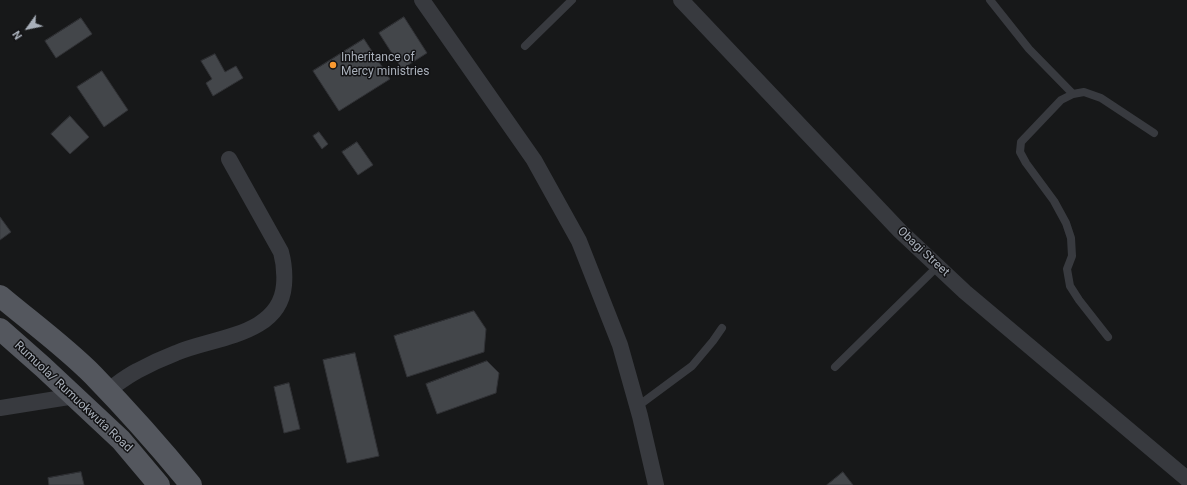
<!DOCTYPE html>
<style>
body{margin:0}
#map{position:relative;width:1187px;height:485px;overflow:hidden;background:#171819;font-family:Roboto,sans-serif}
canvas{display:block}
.north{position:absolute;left:8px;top:8px;width:40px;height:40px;-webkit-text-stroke:3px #121214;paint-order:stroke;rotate:237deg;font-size:11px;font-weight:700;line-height:16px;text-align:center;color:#a9b0ba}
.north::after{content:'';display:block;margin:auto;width:14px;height:18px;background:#a9b0ba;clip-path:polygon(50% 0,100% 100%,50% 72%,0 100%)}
</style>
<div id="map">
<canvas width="1187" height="485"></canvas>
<div class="north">N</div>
</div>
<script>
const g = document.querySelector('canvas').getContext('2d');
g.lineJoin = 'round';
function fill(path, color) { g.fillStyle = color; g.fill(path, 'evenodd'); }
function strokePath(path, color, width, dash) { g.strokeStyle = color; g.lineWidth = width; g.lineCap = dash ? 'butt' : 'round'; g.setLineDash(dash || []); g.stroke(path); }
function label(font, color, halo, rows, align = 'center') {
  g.font = font + ' Roboto,sans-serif'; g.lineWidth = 3; g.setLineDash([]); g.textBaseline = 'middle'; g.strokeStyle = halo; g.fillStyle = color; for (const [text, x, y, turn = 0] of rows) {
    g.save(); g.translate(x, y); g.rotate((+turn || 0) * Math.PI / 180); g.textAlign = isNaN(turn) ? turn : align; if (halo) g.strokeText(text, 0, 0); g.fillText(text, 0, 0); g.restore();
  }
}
const building = new Path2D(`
 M404 17 427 53 402 69 379 33Z
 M81 18 92 34 56 58 45 41Z
 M364 39 390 79 339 111 313 71Z
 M215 54 225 72 236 66 243 78 213 96 206 83 212 79 201 61Z
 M102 71 128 110 104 127 77 87Z
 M70 116 89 137 70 154 51 134Z
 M319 132 328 144 322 149 313 136Z
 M357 142 373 165 358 175 342 152Z
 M0 217 11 232 0 240Z
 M474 311 486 329 484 352 407 377 394 336Z
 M355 353 379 456 347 463 323 360Z
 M487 361 499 373 496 393 437 414 426 384Z
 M289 383 300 429 284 433 274 387Z
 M81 472 84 485H49L48 478Z
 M843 472 853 485H827Z`);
fill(building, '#43464a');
strokePath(building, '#313236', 1);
strokePath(new Path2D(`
 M990 0 1029 49 1073 94
 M525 46 572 0
 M1108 337 1079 300 1070 286 1067 269 1072 256 1071 238 1066 223 1054 201 1026 163 1020 152 1021 142 1061 100 1073 94 1084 92 1101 98 1154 133
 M835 367 938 266
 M638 406 692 366 713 341 722 328`), '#383a3f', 8);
strokePath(new Path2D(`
 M422 0 534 160 579 241 620 345 640 416 656 485
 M681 0 900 231 965 292 1187 479
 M107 391C117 384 127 376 137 371 150 364 163 358 176 353 213 337 280 336 284 285 285 273 284 263 281 252L229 159
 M0 408 75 396`), '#383a3f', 16);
strokePath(new Path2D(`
 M0 296C31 322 64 346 93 375 127 410 160 447 191 485
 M0 329 43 367 121 440 159 485`), '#54575e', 22);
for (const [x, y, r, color] of [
 [333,65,4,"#f99930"]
]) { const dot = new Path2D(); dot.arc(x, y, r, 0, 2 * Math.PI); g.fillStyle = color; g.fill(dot); strokePath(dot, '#121214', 1.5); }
label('12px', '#a9b0ba', '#121214', [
 ["Inheritance of",341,58],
 ["Mercy ministries",341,72]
], 'left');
label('12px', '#a9b0ba', '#121214', [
 ["Obagi Street",923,252,43],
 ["Rumuola/ Rumuokwuta Road",73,397,43]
]);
</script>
